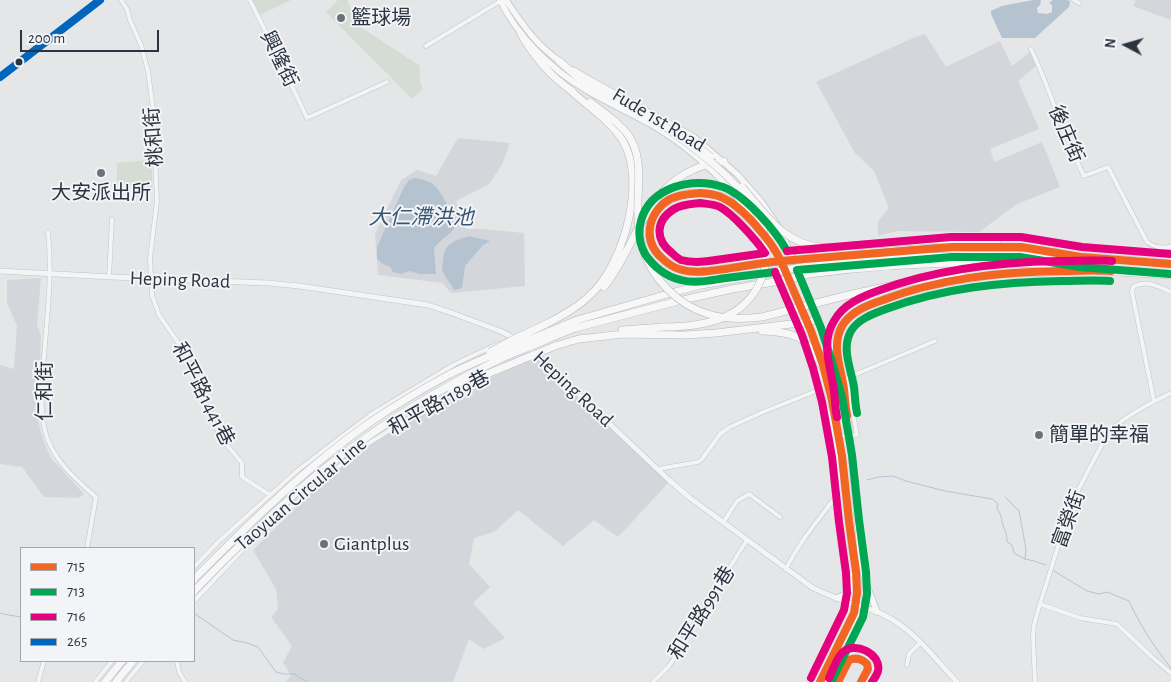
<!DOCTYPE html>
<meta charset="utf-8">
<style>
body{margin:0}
#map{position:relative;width:1171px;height:682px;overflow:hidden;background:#e4e6e8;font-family:"Alegreya Sans",sans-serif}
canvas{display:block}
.legend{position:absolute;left:20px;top:547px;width:175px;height:115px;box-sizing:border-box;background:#f2f4f7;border:1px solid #a3a7ae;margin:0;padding:6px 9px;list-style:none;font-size:15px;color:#2c3440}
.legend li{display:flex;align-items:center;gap:10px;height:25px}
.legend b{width:25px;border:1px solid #a3a7ae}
.north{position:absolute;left:1101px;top:20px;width:50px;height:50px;-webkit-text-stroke:4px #f2f4f7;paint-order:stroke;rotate:276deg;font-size:14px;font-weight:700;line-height:20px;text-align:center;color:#2c3440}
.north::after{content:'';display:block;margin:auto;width:18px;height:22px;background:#2c3440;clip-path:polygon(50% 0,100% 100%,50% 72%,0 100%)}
.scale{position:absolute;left:20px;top:30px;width:139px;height:22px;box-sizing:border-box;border:2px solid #2c3440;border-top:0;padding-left:6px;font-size:15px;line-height:18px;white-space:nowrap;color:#2c3440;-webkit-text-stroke:4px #f2f4f7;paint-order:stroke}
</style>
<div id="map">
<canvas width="1171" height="682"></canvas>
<ul class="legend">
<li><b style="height:6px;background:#f26522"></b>715</li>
<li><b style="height:6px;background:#00a651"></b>713</li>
<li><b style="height:6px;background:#e5007d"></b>716</li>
<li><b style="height:6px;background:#0065bd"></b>265</li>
</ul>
<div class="north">N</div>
<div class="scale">200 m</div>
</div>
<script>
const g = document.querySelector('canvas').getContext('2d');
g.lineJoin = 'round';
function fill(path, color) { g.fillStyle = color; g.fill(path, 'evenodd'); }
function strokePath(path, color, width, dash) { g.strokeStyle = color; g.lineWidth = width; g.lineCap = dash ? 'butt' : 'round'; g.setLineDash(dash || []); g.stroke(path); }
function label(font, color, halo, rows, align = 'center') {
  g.font = font + ' "Alegreya Sans","Noto Sans TC",sans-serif'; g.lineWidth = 4; g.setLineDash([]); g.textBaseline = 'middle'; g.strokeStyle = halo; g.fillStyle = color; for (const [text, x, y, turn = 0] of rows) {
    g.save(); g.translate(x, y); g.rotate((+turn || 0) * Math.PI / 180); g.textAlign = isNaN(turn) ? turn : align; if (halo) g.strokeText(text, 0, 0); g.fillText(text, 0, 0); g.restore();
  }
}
fill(new Path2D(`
 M1136 0H1171V20L1133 6Z
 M925 34 946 67 1000 41 1012 66 1030 52 1036 66 1018 81 1039 129 990 149 994 162 1042 142 1060 187 1017 204 979 232 897 231 878 236V221L889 208 874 171 855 153 816 82 913 38Z
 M458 138 510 143 502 165 489 184 456 201 466 229H481L524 233 525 286 451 293 443 283 378 275 375 234 401 180 417 170 436 176Z
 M41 278 37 325 41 336 38 420 42 437 51 458 84 494 78 498 44 497 22 467 0 464V365L14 369 17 326 7 303V280Z
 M536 358 669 482 618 537 594 520 563 546 518 510 494 532 474 538 469 564 490 587 473 603 505 638 484 649 469 639 453 682H286L291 675 283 663 292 646 271 617 278 609 276 589 253 550 330 475 375 442 430 404Z`), '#d3d6db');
fill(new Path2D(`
 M252 0H291L262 14 259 13Z
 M338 0H347L356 20 362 28 420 66V82L423 89 412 99 326 12Z
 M152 161V188L117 186V163L150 160Z`), '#d5dcd4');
fill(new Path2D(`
 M1033 0H1041L1040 5 1037 8 1038 13 1047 14 1052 12V5L1049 3 1053 0H1066L1070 1 1069 7 1035 38H1002L991 14V11L1002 6Z
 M415 178 424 180 432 183 438 189 456 219V227C449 235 440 240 434 248L436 274H420L409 271 401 274 393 272 390 267 383 264 377 259V247L404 187 409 180Z
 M469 236 490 241 483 245 465 266 462 288 454 290C451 284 443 274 442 269 442 266 443 263 443 261 444 243 454 241 469 236Z`), '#b5c3d0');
strokePath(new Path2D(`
 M867 480 878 477 893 476 906 481 945 491 992 499 998 504 997 509C1003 517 1000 517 1003 525 1005 532 1007 533 1007 542L1012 545 1014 553 1025 559 1034 561 1046 565
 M1005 497 1019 511 1026 549 1025 559
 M1054 571 1087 591 1099 594 1107 592 1129 601C1140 625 1154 647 1171 668
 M0 613 3 614 21 617
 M195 614 233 640 247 643 258 647 276 672 284 674H294L307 682`), '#b5c3d0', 1);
const minor = new Path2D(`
 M121 0 127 9 130 20 141 45 148 71 153 109 157 201 150 258 152 295 159 315 184 351 211 417 221 438 242 463V477L270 495
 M250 0 283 67 307 118 387 82
 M1074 0 1079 3
 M426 46 502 0
 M1031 49C1051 91 1063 135 1084 176L1108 167 1147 242C1155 248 1162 248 1171 247
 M48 232C53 278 46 324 43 370 42 390 40 412 45 431 52 459 75 479 96 497L87 548
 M109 277 112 219
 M1154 401 1132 292 1133 287C1146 279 1159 287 1171 292
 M658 469 698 462 702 459 720 434 730 427 763 412 816 391 822 393 835 437 857 435 847 378 935 341
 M723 523 737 501 749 494 780 517
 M194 567 218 542 298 470 370 415 455 364 500 343
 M786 569C799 542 820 518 837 495L839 491 835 437
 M194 601 251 541 361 448 455 390
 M1040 604 1080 618 1117 624 1152 657 1171 673
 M177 661 179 672 185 682
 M907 665 909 654 920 643
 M38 682 44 661
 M95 682 112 661
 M126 682 143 661
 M653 682 669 666 675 657 689 632 747 540
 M1035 682 1033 637 1034 625 1039 607 1070 508 1077 492 1108 433C1122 418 1152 402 1171 393`);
const tertiary = new Path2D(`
 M0 271 112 277 268 283 299 286 428 305 452 313 500 331 516 339
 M527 347 535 353 669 480 690 498 813 588C827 594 839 600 853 604 864 608 876 610 886 616 915 631 935 659 957 682
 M820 682 851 621 856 605
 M827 682 864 607`);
const secondary = new Path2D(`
 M500 0C517 36 552 70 586 90 609 104 634 114 657 128 696 152 733 187 758 226
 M506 0C521 23 539 49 563 63
 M573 70 592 81 694 137 737 174 760 200 776 223
 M0 77 100 0
 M781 231 818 319 833 361 840 385
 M764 235 777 254 808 322 821 357 830 393 839 437 851 544 857 575V594L856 605
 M844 401 849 427 860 551 865 582V599L864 607
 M867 586 877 612
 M836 598C851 593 853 590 853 574`);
const motorway = new Path2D(`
 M521 34C534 57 550 76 572 91
 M559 61 582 81 591 87 660 123
 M590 102 615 121
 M762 233C755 225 747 218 740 211 737 208 733 203 729 200 721 195 709 193 699 193 663 191 631 227 661 258 664 261 669 265 673 267 681 271 690 272 699 272L774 262
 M860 245 934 240H973L997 243
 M1017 247 1059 253
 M798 260 952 247H1021
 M806 266C897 255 988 253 1080 257 1110 258 1141 261 1171 264
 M809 274C891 263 974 260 1057 265 1070 265 1082 269 1095 270 1120 273 1146 273 1171 275
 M994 274 1080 271
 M904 283 946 276 961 275
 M604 287C640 242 642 186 705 165 711 164 717 163 724 161
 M544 325C564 315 582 305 597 288 625 256 646 180 623 141 612 122 586 105 569 89
 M622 330 664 327
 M762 331C800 332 807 339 825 371
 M548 332 577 320 671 293 701 285 777 272
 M550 338 575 328 678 301 732 289 780 281
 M579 339 624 334 685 335 716 333 808 322 818 319
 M555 346 582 338
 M845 405C844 395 843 385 841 375 839 364 834 352 836 341 837 335 840 328 844 323 854 311 868 305 882 300 921 285 958 280 998 274
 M105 682 122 661
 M116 682 133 661`);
strokePath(minor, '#c2c4c6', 5);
strokePath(tertiary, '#c2c4c6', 6);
strokePath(secondary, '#c2c4c6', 7);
strokePath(motorway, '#b6b9bc', 8);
strokePath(minor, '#f3f4f5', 4);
strokePath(tertiary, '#f3f4f5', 5);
strokePath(secondary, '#f7f7f7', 5.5);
strokePath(motorway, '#f7f7f7', 7);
const motorwayBridge = new Path2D(`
 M615 121C619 125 623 129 626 132 646 157 636 190 638 218 639 228 640 239 643 249 652 279 678 305 708 314 725 320 744 319 762 317L852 294 904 283
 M660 123C692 147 728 171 751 204 777 242 770 295 727 316 707 325 685 327 664 327
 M690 140 711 157
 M742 187C765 213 783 244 821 247 834 248 847 246 860 245
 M774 262 798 260
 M777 272 806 266
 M780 281 809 274
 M490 352 510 341 544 325
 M451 389 555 346
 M194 579C250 523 307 466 372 421 397 404 424 388 450 374 482 358 515 346 548 332
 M194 591C227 557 262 523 298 491 308 482 319 472 330 464 382 424 438 389 498 360 515 352 533 346 550 338`);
strokePath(motorwayBridge, '#b6b9bc', 8, []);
strokePath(motorwayBridge, '#f7f7f7', 7);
strokePath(new Path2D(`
 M700 193C708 194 716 194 723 198 743 207 772 242 781 261 762 263 744 266 725 269 710 271 694 274 679 269 673 267 668 264 663 259 642 242 647 213 670 199 680 194 690 194 700 193Z
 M781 261 811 331 823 365 832 400 842 456 849 521 856 572 857 593 854 613 820 682
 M781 261 952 247H1021L1081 257 1171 264
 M847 415C845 406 845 397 844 389 841 368 831 346 842 326 851 311 868 305 883 300 940 278 1001 272 1062 271 1078 271 1095 270 1111 271
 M838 682 849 660C856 657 862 659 867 664L868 669 861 682`), '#f26522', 8);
strokePath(new Path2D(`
 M775 272C759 274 743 276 726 278 711 280 696 284 681 280 666 277 653 266 645 254 639 243 638 232 641 221 650 187 693 176 723 187 745 195 776 231 787 251
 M857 413C855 404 855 395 854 387 851 369 841 348 851 331 858 319 873 314 886 309 942 288 1001 282 1061 281 1077 281 1094 280 1110 281
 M831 682 863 617 867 594 866 572 859 520 852 455 842 397 832 362 821 328 797 270 952 257H1020L1080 267 1170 274`), '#00a651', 8);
strokePath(new Path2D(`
 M700 203C707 204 714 204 720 207 733 214 756 240 765 253 751 255 737 257 723 259 710 261 695 264 681 260 677 258 675 256 672 253 655 240 655 221 674 209 682 204 691 204 700 203Z
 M787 251 951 237H1021L1082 247 1171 254
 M775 272 802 335 813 368 822 402 832 457 839 522 846 573 847 593 844 610 811 678
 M837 417C835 408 835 399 834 391 831 367 820 344 834 321 843 304 863 296 880 290 937 269 998 262 1059 261 1076 261 1094 260 1112 261
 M829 678C833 670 836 659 842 653 854 640 882 654 878 671 877 675 874 679 872 682`), '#e5007d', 8);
strokePath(new Path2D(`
 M0 77 100 0`), '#0065bd', 8);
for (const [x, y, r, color] of [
 [341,18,5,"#6c727b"],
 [19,62,4.5,"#2c3440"],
 [101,173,5,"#6c727b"],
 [1039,435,5,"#6c727b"],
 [324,544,5,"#6c727b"]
]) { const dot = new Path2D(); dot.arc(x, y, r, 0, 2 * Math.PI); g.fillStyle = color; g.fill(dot); strokePath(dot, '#f2f4f7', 2); }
label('20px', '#2c3440', '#f2f4f7', [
 ["籃球場",351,18],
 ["大安派出所",101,193,"center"],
 ["簡單的幸福",1049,435],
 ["Giantplus",334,544]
], 'left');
label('20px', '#2c3440', '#f2f4f7', [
 ["興隆街",279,59,64],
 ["Fude 1st Road",659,120,31],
 ["後庄街",1066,134,67],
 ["桃和街",154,137,-94],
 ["Heping Road",180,280,2],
 ["Heping Road",573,389,43],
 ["仁和街",45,391,-90],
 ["和平路1441巷",203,394,63],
 ["和平路1189巷",439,403,-29],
 ["Taoyuan Circular Line",301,494,-40],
 ["富榮街",1069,519,-70],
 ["和平路991巷",702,613,-58]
]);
label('italic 21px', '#395471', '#f2f4f7', [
 ["大仁滯洪池",421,218]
]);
</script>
